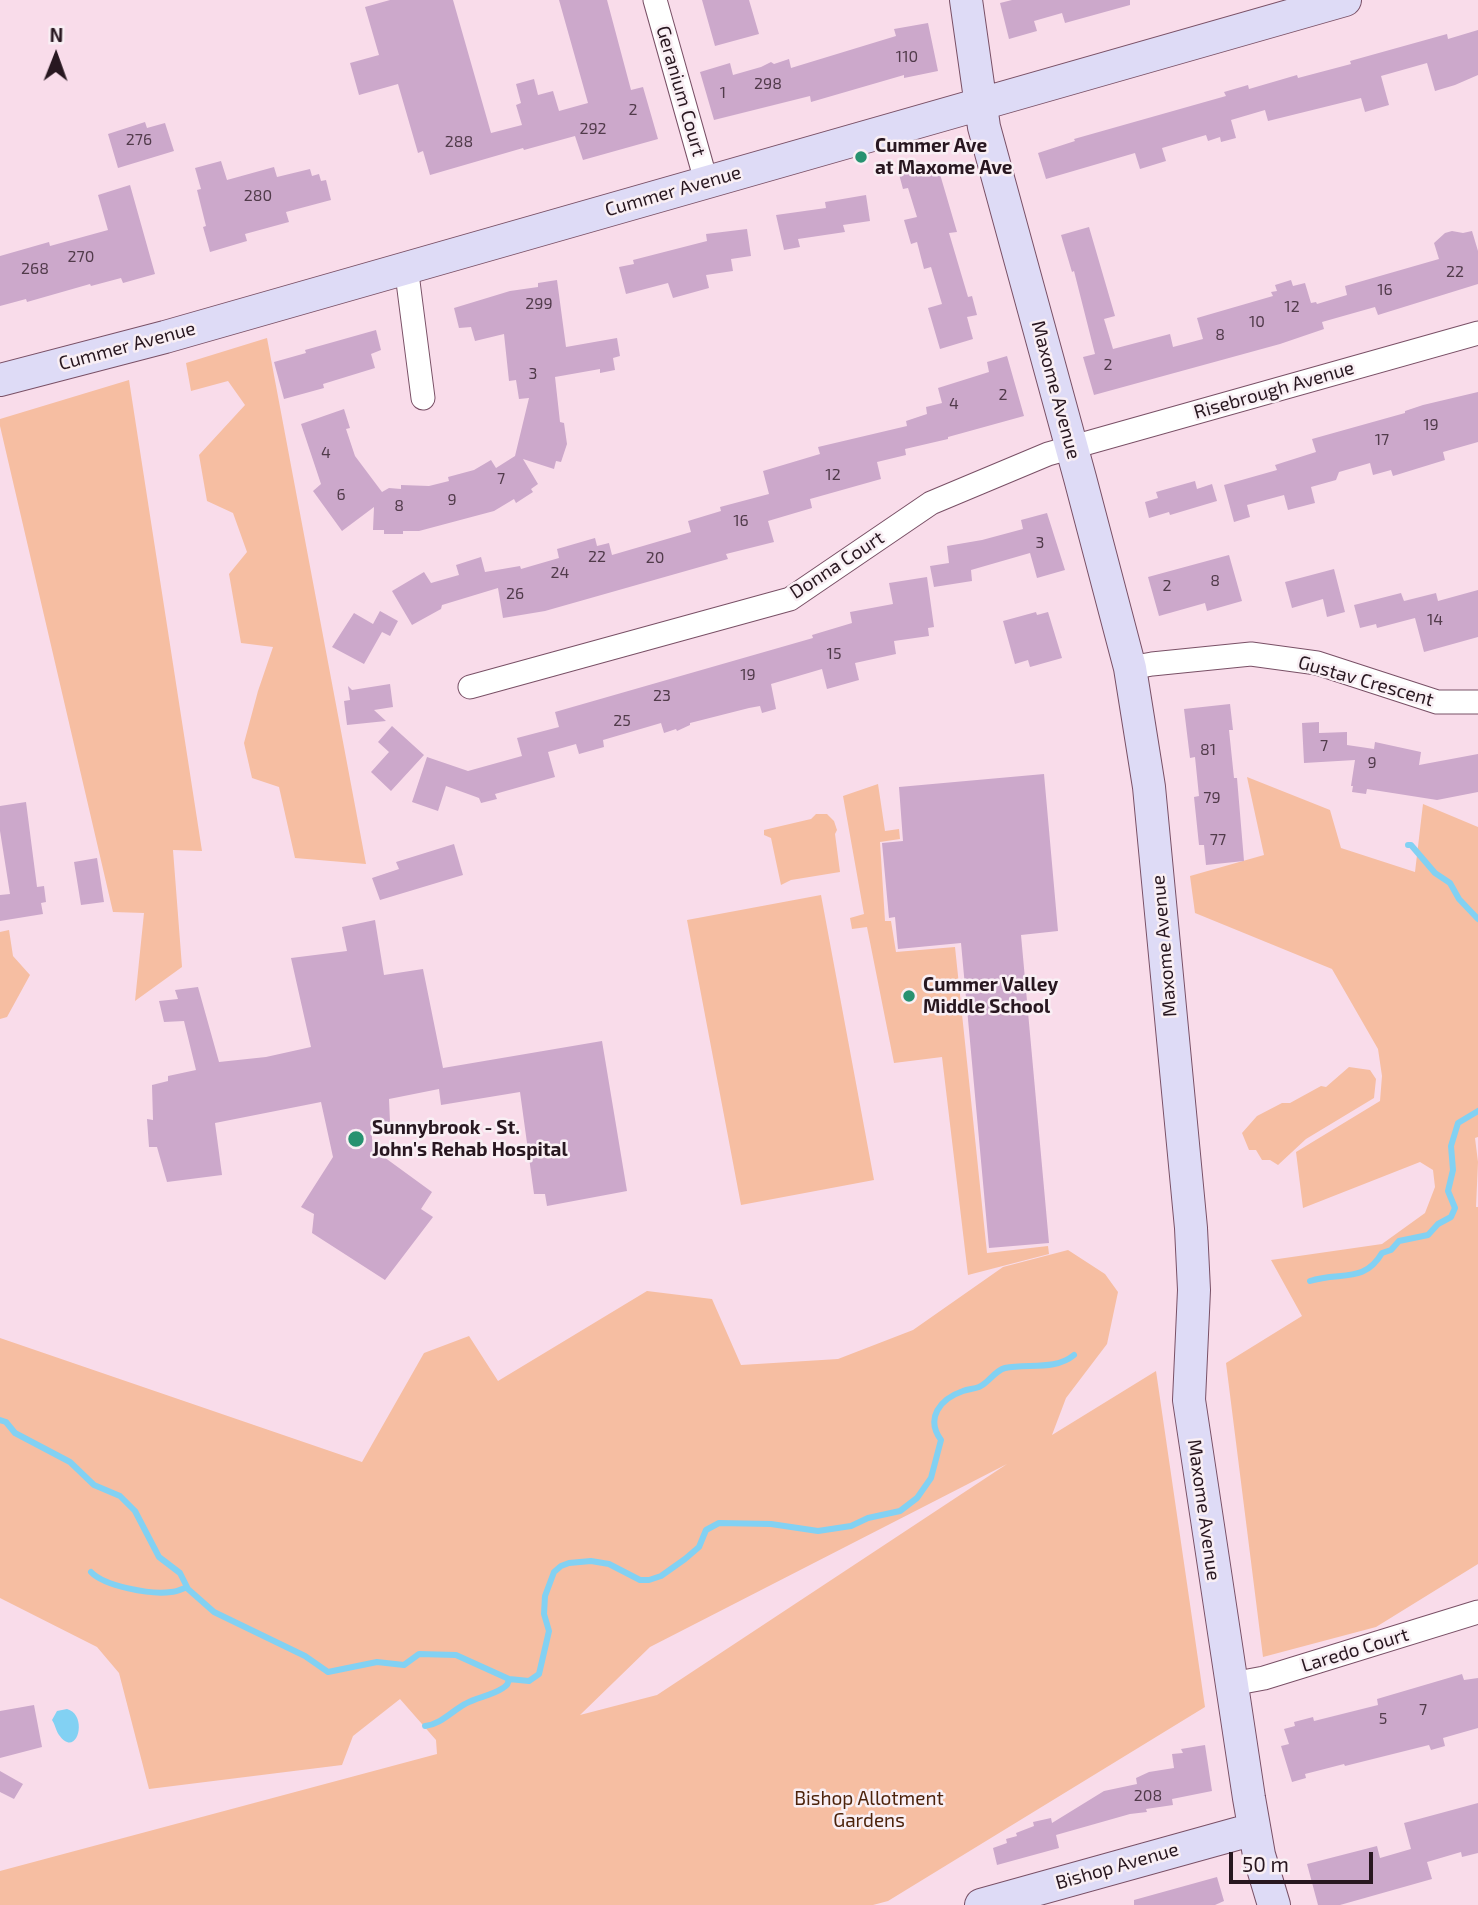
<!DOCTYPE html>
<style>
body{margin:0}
#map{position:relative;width:1478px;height:1905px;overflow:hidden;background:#f9dcea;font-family:"Exo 2",sans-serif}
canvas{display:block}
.north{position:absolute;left:21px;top:21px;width:70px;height:70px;-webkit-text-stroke:5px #f9eff4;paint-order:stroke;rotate:1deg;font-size:19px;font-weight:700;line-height:28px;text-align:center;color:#281720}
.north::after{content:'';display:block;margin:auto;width:24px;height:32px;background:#281720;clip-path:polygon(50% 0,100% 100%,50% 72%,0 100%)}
.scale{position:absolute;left:1229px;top:1852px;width:144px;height:32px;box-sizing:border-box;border:4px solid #281720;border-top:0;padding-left:9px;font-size:21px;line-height:24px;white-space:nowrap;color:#281720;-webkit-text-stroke:5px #f9eff4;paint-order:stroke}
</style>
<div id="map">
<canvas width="1478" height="1905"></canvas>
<div class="north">N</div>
<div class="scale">50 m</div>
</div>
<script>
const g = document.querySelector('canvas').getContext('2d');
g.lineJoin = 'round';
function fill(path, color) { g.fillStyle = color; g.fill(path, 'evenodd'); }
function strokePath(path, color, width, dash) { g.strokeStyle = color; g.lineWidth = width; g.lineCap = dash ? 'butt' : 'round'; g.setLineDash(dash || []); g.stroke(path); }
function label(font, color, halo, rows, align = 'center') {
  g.font = font + ' "Exo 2",sans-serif'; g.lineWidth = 5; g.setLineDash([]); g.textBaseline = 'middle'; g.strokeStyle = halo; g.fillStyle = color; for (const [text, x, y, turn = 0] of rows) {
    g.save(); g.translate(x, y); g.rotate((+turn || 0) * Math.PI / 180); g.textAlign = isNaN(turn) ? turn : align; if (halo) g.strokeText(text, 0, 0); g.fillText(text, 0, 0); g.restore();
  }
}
fill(new Path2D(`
 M267 338 366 864 295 858 279 787 252 778 244 743 258 691 273 647 241 643 229 574 247 552 233 513 207 501 199 455 245 405 228 381 191 391 186 363Z
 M129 380 202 851 173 850 182 967 135 1001 144 913 113 912 0 426V419Z
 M1247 777 1330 810 1341 848 1415 872 1423 804 1478 827V1137L1475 1138 1478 1162 1476 1207H1478V1564L1376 1627 1263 1657 1226 1363 1302 1316 1271 1260 1382 1244 1425 1213 1435 1187 1433 1170 1420 1162 1303 1208 1296 1152 1380 1101 1382 1076 1378 1049 1332 969 1195 913 1190 876 1264 855Z
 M878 784 885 831 899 829 900 839 880 842 885 921H891L896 952 955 947 987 1253 1048 1246 1049 1254 968 1275 942 1057 894 1063 867 927 852 929 850 918 864 914 843 796Z
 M816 814H827L834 821 837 830 835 834 840 872 791 880 781 885 771 838 764 835V830L811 819Z
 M821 895 874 1180 741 1205 687 920Z
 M9 930 13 956 30 975 7 1017 0 1019V932Z
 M1349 1067 1370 1070 1376 1079 1374 1098 1306 1139 1278 1165 1270 1160H1262L1256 1150H1249L1242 1133 1257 1116 1282 1103H1290L1321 1086 1326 1087Z
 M1068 1250 1105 1274 1118 1292 1107 1344 1066 1398 1052 1435 1156 1371 1205 1707 888 1901 873 1905H0V1871L437 1754 436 1740 400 1699 353 1736 342 1765 149 1789 119 1673 97 1647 0 1598V1338L362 1462 424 1353 469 1336 498 1381 647 1291 712 1299 741 1365 838 1359 913 1330 1003 1267ZM1007 1464 657 1695 580 1715 650 1647Z`), '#f6bea2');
fill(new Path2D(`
 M67 1709C89 1715 77 1760 59 1735 56 1731 55 1724 52 1720L57 1711Z`), '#82d1f3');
strokePath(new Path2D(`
 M1408 845H1411L1435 873 1450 883 1459 899 1478 919
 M1310 1281C1340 1271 1364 1284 1382 1253L1391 1250 1399 1241 1428 1235 1438 1224 1451 1217 1455 1208 1448 1191 1453 1170 1451 1146 1458 1123 1478 1111
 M0 1420 6 1422 15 1433 70 1462 94 1485 120 1496 135 1511 159 1557 180 1573 188 1589 214 1612 305 1656 328 1672 377 1662 404 1665 419 1654 456 1655 509 1679 529 1681 539 1674 549 1631 544 1614 545 1596 554 1572 561 1566 569 1563 591 1561 609 1564 640 1580H649L661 1576 685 1559 699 1547 706 1530 719 1523 771 1524 818 1531 851 1526 868 1518 900 1511 917 1498 931 1478 941 1440C925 1418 940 1399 963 1391 968 1389 974 1389 979 1387 989 1383 994 1371 1005 1368 1027 1363 1055 1371 1074 1355
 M91 1572C104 1586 151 1595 171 1592 176 1592 182 1589 187 1587
 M425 1726C441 1724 452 1711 465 1704 477 1697 491 1696 503 1688 508 1684 507 1686 509 1679`), '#82d1f3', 6);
fill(new Path2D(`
 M390 0H453L491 133 522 125 516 105 521 103 516 84 534 79 538 95 553 91 559 111 588 103 559 0H607L631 90 643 87 658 139 583 160 575 136 524 150 523 148 430 175 423 151 418 153 398 84 359 95 350 63 379 55 365 7Z
 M702 0H749L759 34 715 46Z
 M1012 0H1130V5L1065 23 1062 13 1034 21 1037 31 1009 39 1000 3Z
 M928 23 938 71 904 78V75L811 102 810 96 714 120 700 72 730 63 733 75 761 67 771 62 774 64 789 59 791 68 896 36 894 29Z
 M1478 30V75L1455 85 1435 91 1427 63 1381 76 1389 105 1365 112 1361 98 1268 121 1265 110 1231 120 1236 138 1221 142 1220 137 1208 141 1206 135 1162 148 1166 161 1140 169 1135 153 1046 179 1038 153 1075 141 1074 139 1226 96 1224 92 1248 85 1249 89 1297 75 1298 78 1351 64 1350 61 1447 34 1448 39Z
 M145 122 147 128 165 123 174 151 118 168 108 134Z
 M221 161 227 180 274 167 277 177 310 169 312 176 319 174 321 181 326 180 331 200 286 212 289 222 245 234 247 241 210 252 203 227 206 226 197 190 201 189 195 168Z
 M920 161 922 168 937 164 957 232 949 233 968 297 972 296 977 315 967 317 973 339 940 349 928 308 942 304 931 267 924 269 917 242 911 244 904 220 917 217 908 188 903 189 897 167Z
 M130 185 155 274 123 283 121 278 91 286 90 284 27 302 26 299 0 306V256L49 242 50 246 108 230 98 195Z
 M866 195 870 221 843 225 845 232 798 239 800 247 784 250 776 215 826 208 825 202Z
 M1089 227 1115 316 1104 319 1113 349 1170 334 1173 347 1203 339 1197 318 1273 296 1271 292 1277 291 1275 285 1291 280 1293 286 1305 283 1311 303 1316 302 1317 304 1347 295 1345 286 1439 259 1434 243 1445 233 1452 231 1463 233 1472 231 1478 251V284L1378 315 1375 307 1322 322 1324 329 1280 344 1094 395 1083 357 1095 354 1094 350 1074 271 1072 272 1061 235Z
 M747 229 751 256 731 259 733 271 706 275 709 288 673 298 668 283 626 294 619 267 634 264 633 260 707 241 706 234Z
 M557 280 566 347 617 338 620 356 613 358 615 370 600 373V369L555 377 560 422 564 423 567 444 561 462 556 461 554 469 523 459 538 484 531 489 533 492 516 503 514 499 494 511 419 531H403V534H384V530H373L374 507 342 531 313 491 321 484 301 424 344 409 350 428 346 429 355 456 382 492 389 488 401 489V485L429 486 449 481 448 477 474 470 491 460 496 468 515 456 529 398 519 399 516 380 509 381 504 334 475 341 471 327 459 328 454 308 510 291 538 287V283Z
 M376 330 381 350 371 354 375 368 323 384 324 388 284 399 274 362 306 353 305 350Z
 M1007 356 1024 416 948 437V439L905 449 906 455 877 462 881 479 810 499 812 508 768 521 774 542 726 554 728 559 545 611 503 618 498 588 442 605 441 609 412 625 392 591 424 572 431 583 459 575 456 565 481 557 485 572 520 566 521 569 559 558 557 549 595 538 597 546 609 543 612 555 691 532 688 521 721 511 720 507 769 494 763 471 820 454 818 447 907 426 906 421 927 414 926 407 942 403 938 388 989 372 987 362Z
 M1478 392V442L1443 452 1445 460 1393 476 1391 470 1373 475 1370 463 1339 472 1336 480 1311 487 1315 503 1288 510 1284 495 1247 505 1250 517 1234 522 1224 485 1277 470 1275 465 1316 452 1312 439 1405 413V411L1423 405Z
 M1195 481 1197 489 1212 484 1217 501 1170 515 1169 512 1149 518 1145 502 1158 498 1156 492Z
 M1047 513 1065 570 1037 578 1030 553 971 570 972 581 934 587 930 566 949 563 947 546 982 540 1023 529 1021 520Z
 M1229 555 1242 601 1207 611 1205 603 1159 616 1148 577Z
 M1334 569 1345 612 1327 617 1323 599 1292 608 1285 582Z
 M927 577 934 627 928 628 929 636 894 641 896 654 855 663 859 680 827 689 822 669 771 684 776 709 762 713 760 706 749 708 690 723V725L677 731 676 729 664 733 661 723 603 740 604 747 579 754 576 744 548 752 555 777 495 794 497 799 481 803 479 798 446 786 438 811 412 802 427 757 468 771 522 756 517 738 559 727 555 712 813 638 812 635 852 623 850 612 893 604 889 583Z
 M1478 590V637L1424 652 1415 618 1377 628 1376 624 1360 628 1354 605 1401 593 1404 601 1436 593 1438 601Z
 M380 611 398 621 390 636 382 632 364 664 332 647 354 613 373 624Z
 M1036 612 1037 615 1048 612 1062 658 1030 667 1028 660 1015 664 1003 621Z
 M390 684 393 707 374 710 386 721 347 725 344 701 350 700 348 686 352 690Z
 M1230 704 1233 730H1229L1234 778H1237L1244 861 1206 865 1204 845H1199L1194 797 1199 796 1195 757 1190 758 1184 709Z
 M1319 722V733L1347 732V745L1374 749 1375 742 1421 752 1419 765 1478 754V792L1437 800 1367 789 1366 794 1352 792 1353 786H1351L1355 760 1304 763 1302 723Z
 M392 726 424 755 391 791 371 772 389 752 378 742Z
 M1044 774 1058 931 1021 935 1049 1243 989 1248 961 943 898 949 895 917 889 918 882 843 903 841 899 787Z
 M26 802 37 887 44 886 46 902 41 903 43 914 0 921V895L10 894 0 831V806Z
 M454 844 463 875 380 900 372 878 399 869 396 862Z
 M97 858 104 902 81 905 74 862Z
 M375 920 384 975 423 969 443 1068 602 1041 627 1191 547 1206 545 1194H534L520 1092 441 1105 439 1089 389 1099 390 1122 371 1127 373 1149 432 1192 421 1209 433 1217 385 1280 312 1233 314 1214 301 1207 333 1157 321 1102 215 1123 222 1175 167 1182 157 1147H149L147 1119 153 1120 152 1085 168 1081V1076L196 1070 184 1021 164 1022 159 1001 178 999 175 990 198 987 219 1062 266 1057 311 1047 291 958 347 951 342 927Z
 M1462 1674 1464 1680 1478 1678V1728L1443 1738 1445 1746 1431 1750 1429 1745 1345 1766 1344 1764 1305 1774 1306 1778 1292 1782 1281 1746 1289 1744 1284 1729 1295 1726 1294 1722 1313 1717 1314 1721 1378 1705 1377 1699Z
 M34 1705 42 1747 0 1758V1711Z
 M1205 1745 1212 1791 1172 1799 1173 1805 1146 1809 1147 1812 1130 1814 1056 1835 1059 1848 997 1865 993 1848 1007 1843 1006 1839 1017 1836 1016 1833 1034 1826 1033 1822 1051 1818 1052 1823 1104 1791 1137 1784 1136 1778 1149 1772 1174 1768 1172 1754 1183 1753 1181 1749Z
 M0 1771 23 1784 14 1799 0 1792Z
 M1478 1803V1853L1462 1857 1461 1852 1427 1862 1432 1879 1340 1905H1318L1307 1864 1377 1846 1380 1858 1411 1849 1404 1823Z
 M1217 1877 1224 1901 1215 1905H1134V1900Z`), '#cca8cb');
const street = new Path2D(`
 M655 0 706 181
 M406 266 423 398
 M1130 668 1152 664 1251 654 1317 663 1437 702H1478
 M470 687 790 599 931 503 1048 454 1478 333
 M1232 1684 1264 1678 1478 1612`);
const secondary = new Path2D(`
 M966 0 984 127 1080 478 1130 668 1149 787 1191 1228 1194 1290 1189 1400 1249 1798 1259 1855 1274 1905
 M0 380 165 337 1345 0
 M981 1905 1254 1829`);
strokePath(street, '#795066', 25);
strokePath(secondary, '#795066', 34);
strokePath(street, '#fff', 23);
strokePath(secondary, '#dedbf6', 32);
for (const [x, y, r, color] of [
 [861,157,7,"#279270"],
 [909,996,7,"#279270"],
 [356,1139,9,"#279270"]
]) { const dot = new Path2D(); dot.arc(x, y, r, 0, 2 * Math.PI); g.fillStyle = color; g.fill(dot); strokePath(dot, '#f9eff4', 2.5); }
label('16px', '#513b4b', null, [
 ["110",907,57],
 ["298",768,84],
 ["1",723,93],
 ["2",633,110],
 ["292",593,129],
 ["276",139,140],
 ["288",459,142],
 ["280",258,196],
 ["270",81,257],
 ["268",35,269],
 ["22",1455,272],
 ["16",1385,290],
 ["299",539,304],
 ["12",1292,307],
 ["10",1257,322],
 ["8",1220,335],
 ["2",1108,365],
 ["3",533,374],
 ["2",1003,395],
 ["4",954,404],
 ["19",1431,425],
 ["17",1382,440],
 ["4",326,453],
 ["12",833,475],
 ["7",501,479],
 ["6",341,495],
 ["9",452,500],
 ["8",399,506],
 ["16",741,521],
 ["3",1040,543],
 ["22",597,557],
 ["20",655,558],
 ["24",560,573],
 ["8",1215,581],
 ["2",1167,586],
 ["26",515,594],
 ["14",1435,620],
 ["15",834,654],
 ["19",748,675],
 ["23",662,696],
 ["25",622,721],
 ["7",1324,746],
 ["81",1208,750],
 ["9",1372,763],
 ["79",1212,798],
 ["77",1218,840],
 ["7",1423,1710],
 ["5",1383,1719],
 ["208",1148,1796]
]);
label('19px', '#281720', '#f9eff4', [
 ["Geranium Court",681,91,74],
 ["Cummer Avenue",673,191,-16],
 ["Cummer Avenue",127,346,-15],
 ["Maxome Avenue",1056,390,75],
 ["Risebrough Avenue",1274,390,-16],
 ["Donna Court",837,565,-33],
 ["Gustav Crescent",1366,681,16],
 ["Maxome Avenue",1164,946,-95],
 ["Maxome Avenue",1204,1510,82],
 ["Laredo Court",1355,1650,-17],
 ["Bishop Avenue",1117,1866,-16]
]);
label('bold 19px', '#281720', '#f9eff4', [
 ["Cummer Ave",875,146],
 ["at Maxome Ave",875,168],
 ["Cummer Valley",923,985],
 ["Middle School",923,1007],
 ["Sunnybrook - St.",372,1128],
 ["John's Rehab Hospital",372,1150]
], 'left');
label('19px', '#4d230b', '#f9eff4', [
 ["Bishop Allotment",869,1799],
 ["Gardens",869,1821]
]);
</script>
